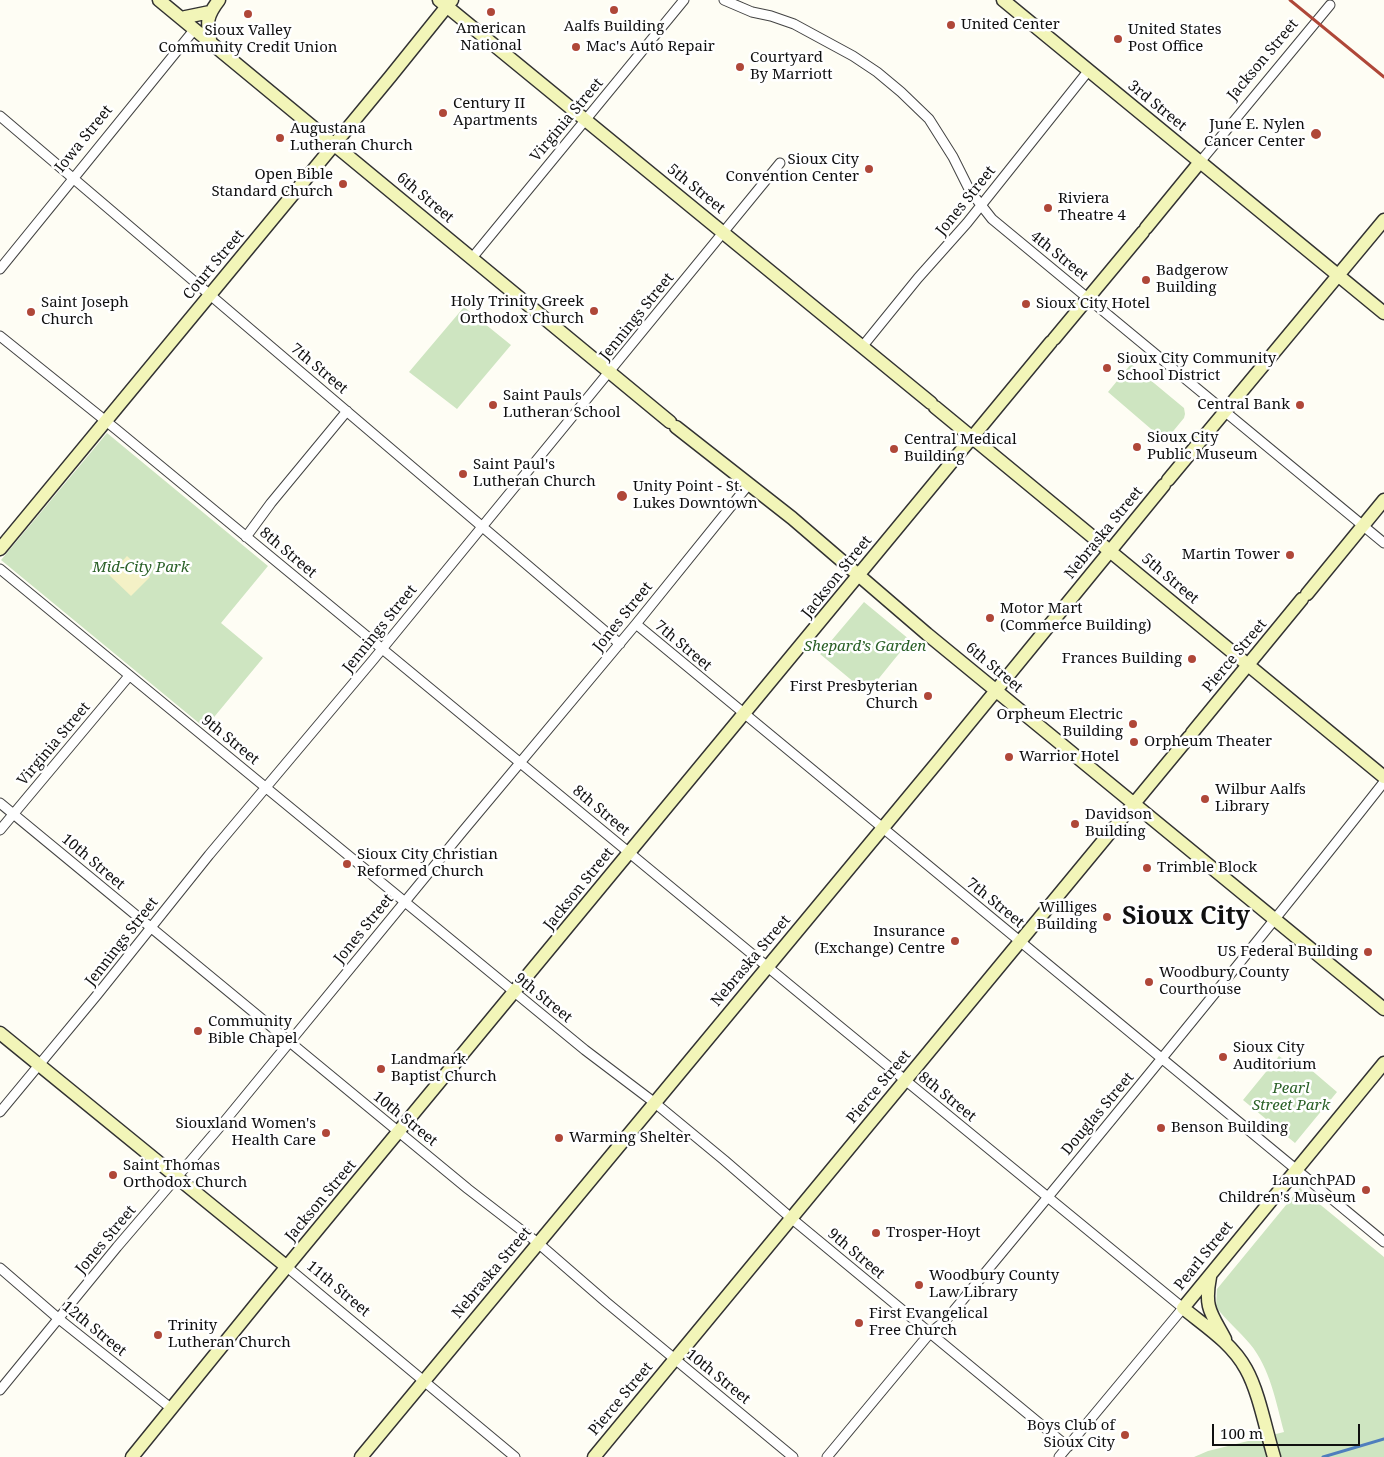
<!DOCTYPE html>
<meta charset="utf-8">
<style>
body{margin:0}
#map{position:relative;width:1384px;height:1457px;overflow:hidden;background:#fefdf4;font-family:"Noto Serif",serif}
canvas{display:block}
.scale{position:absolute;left:1212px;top:1424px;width:148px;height:22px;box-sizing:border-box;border:2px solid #101010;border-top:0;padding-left:6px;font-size:15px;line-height:18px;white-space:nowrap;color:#101010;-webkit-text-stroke:4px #fff;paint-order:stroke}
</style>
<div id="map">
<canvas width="1384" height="1457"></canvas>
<div class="scale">100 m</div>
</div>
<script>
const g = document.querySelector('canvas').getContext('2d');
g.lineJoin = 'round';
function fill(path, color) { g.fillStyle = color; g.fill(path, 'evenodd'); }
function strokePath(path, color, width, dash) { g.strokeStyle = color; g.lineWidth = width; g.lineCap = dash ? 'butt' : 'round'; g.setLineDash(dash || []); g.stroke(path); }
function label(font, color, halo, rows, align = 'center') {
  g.font = font + ' "Noto Serif",serif'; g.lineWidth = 5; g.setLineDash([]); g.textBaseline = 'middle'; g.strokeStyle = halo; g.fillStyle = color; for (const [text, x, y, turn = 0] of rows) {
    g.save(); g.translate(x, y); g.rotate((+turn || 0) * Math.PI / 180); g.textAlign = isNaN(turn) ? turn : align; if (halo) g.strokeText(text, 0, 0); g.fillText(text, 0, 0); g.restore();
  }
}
fill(new Path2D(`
 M464 307 511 345 457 409 409 372Z
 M1131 364 1184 408 1185 414 1184 418 1165 441 1108 392Z
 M107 433 268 566 221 623 263 658 205 728 1 560Z
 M864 602 910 640 867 693 820 654Z
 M1279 1056 1290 1064 1296 1057 1337 1092 1295 1143 1243 1100Z
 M1300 1188 1384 1257V1457H1194L1208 1451 1284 1432C1276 1402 1270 1368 1250 1344 1239 1331 1226 1320 1216 1307L1217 1289Z`), '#cee5c1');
fill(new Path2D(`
 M127 556 150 577 131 596 109 575Z`), '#f4f1c6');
strokePath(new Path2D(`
 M1323 1457 1384 1439`), '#4f7ebd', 3);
const street = new Path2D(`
 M724 0 752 12 771 16 794 24 853 56 877 72 901 92 929 119 953 157 970 191 992 219 1384 543
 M0 116 620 644
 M1200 162 1330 5
 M472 258 684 0
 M0 269 194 30
 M0 336 117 430 838 1025 1183 1308 1059 1457
 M862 347 918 278 967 223 1089 70
 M246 537 271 503 347 411
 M0 569 585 1050 655 1103 724 1160 791 1218 1068 1447
 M636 624 1384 1242
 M0 803 468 1189 538 1243 606 1302 793 1457
 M0 830 129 676
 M0 1112 97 995 209 855 373 660 780 163
 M287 1267 515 1457
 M0 1268 59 1319 172 1409
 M0 1390 117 1247 224 1122 463 831 636 624 749 484
 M827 1457 930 1333 946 1320C1094 1142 1241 964 1384 782`);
const secondary = new Path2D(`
 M159 0 670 422
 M439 0 931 403
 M1003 0 1384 313
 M181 18 210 12
 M211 45C207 23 205 18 219 0
 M1146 228 1200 162
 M1054 339 1143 232
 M935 407 1384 777
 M676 427 792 518 927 634 1384 1009
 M1168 480 1384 220
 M0 549 390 77 452 0
 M1307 594 1384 500
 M1192 733 1302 599
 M0 1033 287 1267
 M1210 1277C1204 1308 1211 1313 1225 1339
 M132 1457 265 1293 1051 342
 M361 1457 940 759 1164 485
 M594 1457 1189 737
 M1274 1457C1266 1431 1259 1392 1246 1369 1232 1343 1205 1326 1183 1308L1384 1063`);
strokePath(street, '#434343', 11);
strokePath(secondary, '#323232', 15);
strokePath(street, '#fff', 9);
strokePath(secondary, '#f2f5b8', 12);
strokePath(new Path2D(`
 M1290 0 1384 77`), '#af4738', 3);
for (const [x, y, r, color] of [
 [614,10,5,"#af4738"],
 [491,12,5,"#af4738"],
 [248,14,5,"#af4738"],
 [951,25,5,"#af4738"],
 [1118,39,5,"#af4738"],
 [576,47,5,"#af4738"],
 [740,67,5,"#af4738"],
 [443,113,5,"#af4738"],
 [1316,134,6,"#af4738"],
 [280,138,5,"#af4738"],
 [869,169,5,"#af4738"],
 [343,184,5,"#af4738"],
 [1048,208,5,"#af4738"],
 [1146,280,5,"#af4738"],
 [1026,304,5,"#af4738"],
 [594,311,5,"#af4738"],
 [31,312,5,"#af4738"],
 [1107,368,5,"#af4738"],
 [493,405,5,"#af4738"],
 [1300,405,5,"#af4738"],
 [1137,447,5,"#af4738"],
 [894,449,5,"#af4738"],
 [463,474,5,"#af4738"],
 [622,496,6,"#af4738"],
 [1290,555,5,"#af4738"],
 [990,618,5,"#af4738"],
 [1192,659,5,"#af4738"],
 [928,696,5,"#af4738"],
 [1133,724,5,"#af4738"],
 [1134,742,5,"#af4738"],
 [1009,757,5,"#af4738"],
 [1205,799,5,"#af4738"],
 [1075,824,5,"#af4738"],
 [347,864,5,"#af4738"],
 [1147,868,5,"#af4738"],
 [1107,917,5,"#af4738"],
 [955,941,5,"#af4738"],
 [1368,952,5,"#af4738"],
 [1149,982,5,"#af4738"],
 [198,1031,5,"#af4738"],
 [1223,1057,5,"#af4738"],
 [381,1069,5,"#af4738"],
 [1161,1128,5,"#af4738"],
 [326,1133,5,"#af4738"],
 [559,1138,5,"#af4738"],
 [113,1175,5,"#af4738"],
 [1366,1190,5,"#af4738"],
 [876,1233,5,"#af4738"],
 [919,1285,5,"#af4738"],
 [859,1323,5,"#af4738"],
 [158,1335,5,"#af4738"],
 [1125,1435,5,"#af4738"]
]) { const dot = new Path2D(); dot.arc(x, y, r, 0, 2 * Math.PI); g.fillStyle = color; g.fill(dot); strokePath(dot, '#fff', 2); }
label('15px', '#101010', '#fff', [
 ["United Center",961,25],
 ["Aalfs Building",614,27,"center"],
 ["American",491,29,"center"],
 ["National",491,46,"center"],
 ["United States",1128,30],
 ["Post Office",1128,47],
 ["Sioux Valley",248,31,"center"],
 ["Community Credit Union",248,48,"center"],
 ["Mac's Auto Repair",586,47],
 ["Courtyard",750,58],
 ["By Marriott",750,75],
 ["Century II",453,104],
 ["Apartments",453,121],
 ["June E. Nylen",1305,125,"right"],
 ["Cancer Center",1305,142,"right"],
 ["Augustana",290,129],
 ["Lutheran Church",290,146],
 ["Sioux City",859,160,"right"],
 ["Convention Center",859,177,"right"],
 ["Open Bible",333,175,"right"],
 ["Standard Church",333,192,"right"],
 ["Riviera",1058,199],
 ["Theatre 4",1058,216],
 ["Badgerow",1156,271],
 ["Building",1156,288],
 ["Holy Trinity Greek",584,302,"right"],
 ["Orthodox Church",584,319,"right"],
 ["Saint Joseph",41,303],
 ["Church",41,320],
 ["Sioux City Hotel",1036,304],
 ["Sioux City Community",1117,359],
 ["School District",1117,376],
 ["Saint Pauls",503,396],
 ["Lutheran School",503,413],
 ["Central Bank",1290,405,"right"],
 ["Sioux City",1147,438],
 ["Public Museum",1147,455],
 ["Central Medical",904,440],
 ["Building",904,457],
 ["Saint Paul's",473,465],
 ["Lutheran Church",473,482],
 ["Unity Point - St.",633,487],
 ["Lukes Downtown",633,504],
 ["Martin Tower",1280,555,"right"],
 ["Motor Mart",1000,609],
 ["(Commerce Building)",1000,626],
 ["Frances Building",1182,659,"right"],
 ["First Presbyterian",918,687,"right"],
 ["Church",918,704,"right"],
 ["Orpheum Electric",1123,715,"right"],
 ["Building",1123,732,"right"],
 ["Orpheum Theater",1144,742],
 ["Warrior Hotel",1019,757],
 ["Wilbur Aalfs",1215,790],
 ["Library",1215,807],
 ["Davidson",1085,815],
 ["Building",1085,832],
 ["Sioux City Christian",357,855],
 ["Reformed Church",357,872],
 ["Trimble Block",1157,868],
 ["Williges",1097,908,"right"],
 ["Building",1097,925,"right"],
 ["Insurance",945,932,"right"],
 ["(Exchange) Centre",945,949,"right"],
 ["US Federal Building",1358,952,"right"],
 ["Woodbury County",1159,973],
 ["Courthouse",1159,990],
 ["Community",208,1022],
 ["Bible Chapel",208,1039],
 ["Sioux City",1233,1048],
 ["Auditorium",1233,1065],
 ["Landmark",391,1060],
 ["Baptist Church",391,1077],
 ["Siouxland Women's",316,1124,"right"],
 ["Health Care",316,1141,"right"],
 ["Benson Building",1171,1128],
 ["Warming Shelter",569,1138],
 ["Saint Thomas",123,1166],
 ["Orthodox Church",123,1183],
 ["LaunchPAD",1356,1181,"right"],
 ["Children's Museum",1356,1198,"right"],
 ["Trosper-Hoyt",886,1233],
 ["Woodbury County",929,1276],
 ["Law Library",929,1293],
 ["First Evangelical",869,1314],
 ["Free Church",869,1331],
 ["Trinity",168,1326],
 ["Lutheran Church",168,1343],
 ["Boys Club of",1115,1426,"right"],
 ["Sioux City",1115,1443,"right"]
], 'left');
label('15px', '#101010', '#fff', [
 ["Jackson Street",1263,60,-50],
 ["3rd Street",1157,106,39],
 ["Virginia Street",567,120,-50],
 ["Iowa Street",84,139,-51],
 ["5th Street",696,189,39],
 ["6th Street",425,198,40],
 ["Jones Street",966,201,-51],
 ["4th Street",1059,256,39],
 ["Court Street",214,265,-50],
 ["Jennings Street",637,317,-51],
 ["7th Street",319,369,40],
 ["Nebraska Street",1104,533,-51],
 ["8th Street",288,553,40],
 ["Jackson Street",837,577,-51],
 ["5th Street",1170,579,40],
 ["Jones Street",623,617,-51],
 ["Jennings Street",380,629,-51],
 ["7th Street",683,646,40],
 ["Pierce Street",1235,656,-50],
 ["6th Street",994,668,40],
 ["9th Street",230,740,39],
 ["Virginia Street",54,744,-50],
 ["8th Street",601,811,40],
 ["10th Street",93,862,40],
 ["Jackson Street",579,889,-51],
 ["7th Street",995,903,39],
 ["Jones Street",364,929,-51],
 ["Jennings Street",122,942,-52],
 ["Nebraska Street",751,961,-50],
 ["9th Street",543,998,39],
 ["Pierce Street",879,1087,-50],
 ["8th Street",947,1097,39],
 ["Douglas Street",1098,1114,-50],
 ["10th Street",405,1119,39],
 ["Jackson Street",321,1201,-50],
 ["Jones Street",106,1240,-50],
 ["9th Street",856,1254,40],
 ["Pearl Street",1204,1256,-51],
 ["Nebraska Street",492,1273,-50],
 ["11th Street",338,1289,40],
 ["12th Street",94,1329,39],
 ["10th Street",718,1377,39],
 ["Pierce Street",621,1399,-50]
]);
label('italic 15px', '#2a6027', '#fff', [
 ["Mid-City Park",141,568],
 ["Shepard’s Garden",865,647],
 ["Pearl",1291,1089],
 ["Street Park",1291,1106]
]);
label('bold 25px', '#101010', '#fff', [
 ["Sioux City",1186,917]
]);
</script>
